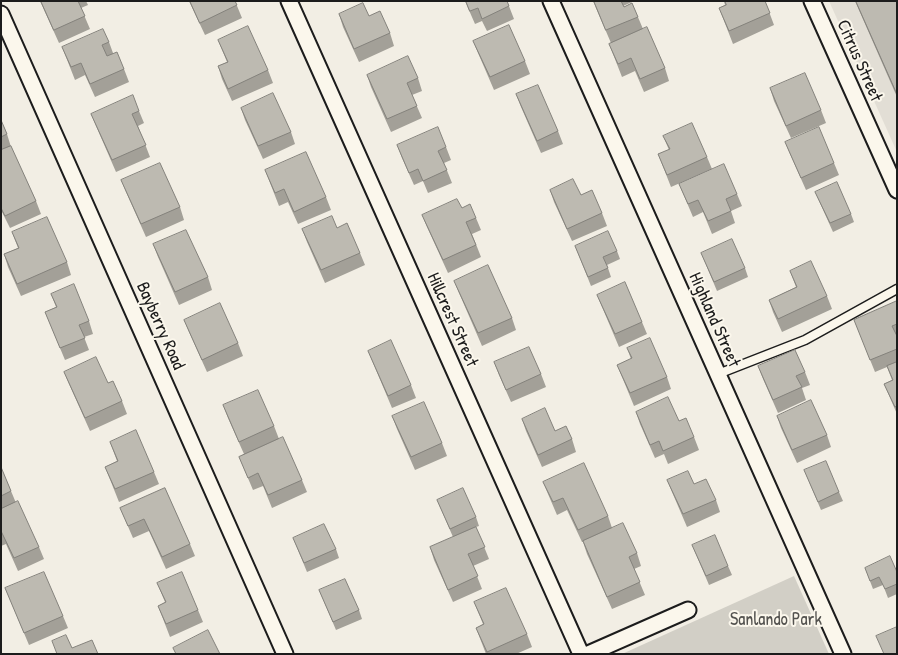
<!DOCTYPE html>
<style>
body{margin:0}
#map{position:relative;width:898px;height:655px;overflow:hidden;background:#f2eee4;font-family:"Patrick Hand",sans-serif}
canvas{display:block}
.frame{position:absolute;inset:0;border:2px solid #1c1c1c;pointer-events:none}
</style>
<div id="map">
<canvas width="898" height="655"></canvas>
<div class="frame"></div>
</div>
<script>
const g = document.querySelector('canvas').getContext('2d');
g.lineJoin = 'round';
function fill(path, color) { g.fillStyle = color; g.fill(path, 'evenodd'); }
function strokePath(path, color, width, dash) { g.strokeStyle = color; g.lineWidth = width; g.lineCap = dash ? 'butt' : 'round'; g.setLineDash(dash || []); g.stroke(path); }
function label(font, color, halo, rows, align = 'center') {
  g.font = font + ' "Patrick Hand",sans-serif'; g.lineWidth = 4; g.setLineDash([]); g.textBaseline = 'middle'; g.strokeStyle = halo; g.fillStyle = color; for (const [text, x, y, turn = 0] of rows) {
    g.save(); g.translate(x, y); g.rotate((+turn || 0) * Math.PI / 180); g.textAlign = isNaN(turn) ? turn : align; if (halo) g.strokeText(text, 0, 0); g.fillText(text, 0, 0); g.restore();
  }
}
fill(new Path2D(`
 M829 1H897V152Z`), '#e2ded5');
fill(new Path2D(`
 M794 576 829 654H622Z`), '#d2cfc6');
const service = new Path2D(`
 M718 374 805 340 897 289`);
const minor = new Path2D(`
 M289 1 581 654
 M551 1 843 654
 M812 1 897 190
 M1 14 285 654
 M588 654 688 610`);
strokePath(service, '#1c1c1c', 11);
strokePath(minor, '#1c1c1c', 19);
strokePath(service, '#fbf7ec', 8);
strokePath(minor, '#fbf7ec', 15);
fill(new Path2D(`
 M40 1H86L88 5 81 8 90 29 59 43Z
 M189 1H235L242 18 205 35Z
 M465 1H507L514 19 487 31 482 21 475 24Z
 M593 1H631L632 2 623 6 624 7 632 3 643 29 665 68 669 81 644 92 635 71 622 77 609 44 611 43Z
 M724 1H765L774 25 733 44 719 8 725 5Z
 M855 1H897V97Z
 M339 14 369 16 390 33 394 46 359 62 343 27Z
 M218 40 268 70 273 83 232 101 222 79 218 66 227 62Z
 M473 41 525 61 530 74 494 90 478 53Z
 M109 42 113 53 124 69 129 82 95 97 85 75 75 80 62 47Z
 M367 75 418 78 422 91 412 95 422 118 391 132 371 87Z
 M770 88 821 110 826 123 791 138 774 101Z
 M516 94 558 131 563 144 541 153 521 107Z
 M241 108 291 132 295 144 263 159 245 120Z
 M139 111 144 123 138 126 150 157 116 172 96 126 91 114Z
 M1 120 7 134 11 147 36 201 41 214 10 228 1 210Z
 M663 136 707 157 712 169 671 187 658 154 669 150Z
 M785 142 834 163 839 175 806 190 790 154Z
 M397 145 446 147 451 160 444 163 452 183 428 193 423 181 414 185 402 158Z
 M265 170 326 197 331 210 298 224 288 202 279 206Z
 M121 180 180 207 184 220 146 237 126 192Z
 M679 184 737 194 742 206 731 211 735 223 712 234 703 212 693 217Z
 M550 190 581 195 602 213 607 226 572 241 554 202Z
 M815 192 851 214 854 222 833 232Z
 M462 208 476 218 481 230 472 234 481 257 448 273 427 227 422 215Z
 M337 228 360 253 365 265 325 283 307 242 302 229Z
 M12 232 67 262 71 275 21 296 8 267 4 254 18 248Z
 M153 244 208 277 212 290 179 305 158 257Z
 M575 246 617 251 620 259 607 265 611 277 591 286Z
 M701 253 745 268 748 277 717 291Z
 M790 271 827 296 832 309 782 332 773 312 769 300 796 287Z
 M454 281 512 318 516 330 482 346 459 293Z
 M51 294 89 321 93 334 84 337 89 350 65 360 45 312 56 307Z
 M597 295 642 322 647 334 619 347 602 307Z
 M897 301V414L884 384 892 380 887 367 875 372 854 320Z
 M184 320 238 343 243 356 207 372 189 332Z
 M627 348 667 377 671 389 634 406 622 377 617 365 631 359Z
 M368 351 411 385 416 398 392 408 373 363Z
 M494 362 541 374 546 387 511 402 499 375Z
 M758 366 805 372 810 385 802 388 806 400 778 413 763 379Z
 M64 372 108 383 122 401 127 414 90 431 69 384Z
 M223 405 274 426 279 439 302 480 307 492 272 508 263 486 253 490 239 457 244 454 228 418Z
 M636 412 679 421 694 437 699 450 668 464 664 454 655 458 640 424Z
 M392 416 442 443 447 456 415 470 397 429Z
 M777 416 827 435 831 447 797 463 781 428Z
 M522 419 555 431 572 439 576 452 542 467 526 431Z
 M110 442 154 472 159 484 119 502 105 467 117 461Z
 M1 467 16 503 39 547 44 559 18 571 6 544 1 546Z
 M804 470 839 492 843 501 821 510Z
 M667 480 716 500 720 512 687 527 672 492Z
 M543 482 608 516 612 528 637 553 641 566 634 569 645 595 612 609 587 554 583 542H582L567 510 557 515 548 494Z
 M165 488 190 544 195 556 166 569 149 531 133 538 120 508Z
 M437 500 476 517 479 526 476 527 489 559 473 566 482 589 453 602 434 560 430 547 453 537Z
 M293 538 336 549 339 558 307 572Z
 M692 545 728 566 732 575 709 585Z
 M865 568 897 572V594L888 598 883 585 873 589Z
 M157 583 198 610 203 622 170 637 158 606 165 602Z
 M5 588 63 616 68 628 29 645Z
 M319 590 359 610 362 619 336 630Z
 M474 602 527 634 532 647 516 654H486L476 628 483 624Z`), '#a3a098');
const building = new Path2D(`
 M41 1H78L85 16 54 30Z
 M190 1H235L237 5 200 23Z
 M466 1H507L509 6 482 19 478 8 470 11Z
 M594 1H621L624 7 632 3 638 17 606 30Z
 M725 1H765L770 13 729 31 719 8 726 5Z
 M856 1H897V94Z
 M363 3 369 16 380 11 390 33 354 49 339 14Z
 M509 25 525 61 490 77 473 41Z
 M248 26 268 70 228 89 218 66 228 62 218 40Z
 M647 27 665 68 640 79 631 58 618 64 609 44Z
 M103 29 109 42 102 45 107 56 117 52 124 69 90 84 81 63 71 67 62 47Z
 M408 56 418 78 407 83 417 106 387 119 367 75Z
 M805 73 821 110 786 126 770 88Z
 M538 85 558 131 537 141 516 94Z
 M273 93 291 132 258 146 241 108Z
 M133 95 139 111 132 114 146 145 112 160 91 114Z
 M1 120 7 134 1 137Z
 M692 123 707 157 667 175 658 154 670 149 663 136Z
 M438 127 446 147 438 151 447 170 423 181 418 169 409 173 397 145Z
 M819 127 834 163 801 178 785 142Z
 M11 146 36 201 5 216 1 208V150Z
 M306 152 326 197 294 212 284 189 275 193 265 170Z
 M160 163 180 207 141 224 121 180Z
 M724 164 737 194 726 199 731 211 708 221 698 200 688 204 679 184Z
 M573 179 581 195 592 190 602 213 567 229 550 190Z
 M837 182 851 214 830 223 815 192Z
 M457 199 462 208 470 204 476 218 466 222 476 245 443 260 422 215Z
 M332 216 337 228 347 223 360 253 321 270 302 229Z
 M47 217 67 262 17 284 4 254 19 248 12 232Z
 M186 230 208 277 175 292 153 244Z
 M608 231 617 251 603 257 608 268 588 277 575 246Z
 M732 239 745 268 714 282 701 253Z
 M811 261 827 296 778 319 769 300 797 287 790 271Z
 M488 265 512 318 478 333 454 281Z
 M625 282 642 322 615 334 597 295Z
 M74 284 89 321 79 325 85 338 60 348 45 312 57 307 51 294Z
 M897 301V324L892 326 897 336V349L870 360 854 320Z
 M220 303 238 343 202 360 184 320Z
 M650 338 667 377 630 393 617 365 632 358 627 348Z
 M391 340 411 385 388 396 368 351Z
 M529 347 541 374 506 390 494 362Z
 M795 350 805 372 796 376 802 387 773 400 758 366Z
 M96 357 108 383 113 381 122 401 85 418 64 372Z
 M897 362V406L895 407 884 384 893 380 887 366Z
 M258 390 274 426 239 442 223 405Z
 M668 397 679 421 686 418 694 437 663 451 659 441 650 445 636 412Z
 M811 400 827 435 792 450 777 416Z
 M424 402 442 443 411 457 392 416Z
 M545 408 555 431 566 426 572 439 538 455 522 419Z
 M136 430 154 472 115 489 105 467 118 461 110 442Z
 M283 437 302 480 268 495 258 473 248 478 239 457Z
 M826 461 839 492 818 502 804 470Z
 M584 463 608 516 578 530 563 498 553 502 543 482Z
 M1 467 11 491 1 496Z
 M688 471 694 484 706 479 716 500 683 514 667 480Z
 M165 488 190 544 162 557 144 519 128 526 120 508Z
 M463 488 476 517 450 529 437 500Z
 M18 501 39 547 14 558 1 531V509Z
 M623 523 637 553 629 557 640 582 607 597 583 541Z
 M324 524 336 549 304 563 293 538Z
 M476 527 485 547 468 554 478 576 448 590 430 547Z
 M715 535 728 566 706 576 692 545Z
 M890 556 897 572V584L885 589 879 577 870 581 865 568Z
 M44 572 63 616 24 633 5 588Z
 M182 572 198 610 166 624 158 606 166 602 157 583Z
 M345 579 359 610 333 622 319 590Z
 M506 588 527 634 487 652 476 628 484 624 474 602Z
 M897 627V654H884L876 636Z
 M208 630 220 654H176L173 648Z
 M66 635 72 648 92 640 98 654H57L52 641Z`);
fill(building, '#bdbab1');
strokePath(building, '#84827c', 1);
label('18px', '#1c1c1c', '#fbf7ec', [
 ["Citrus Street",859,61,66],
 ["Hillcrest Street",452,320,66],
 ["Highland Street",714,320,66],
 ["Bayberry Road",160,326,66]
]);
label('18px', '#53524f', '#fbf7ec', [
 ["Sanlando Park",776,620]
]);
</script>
